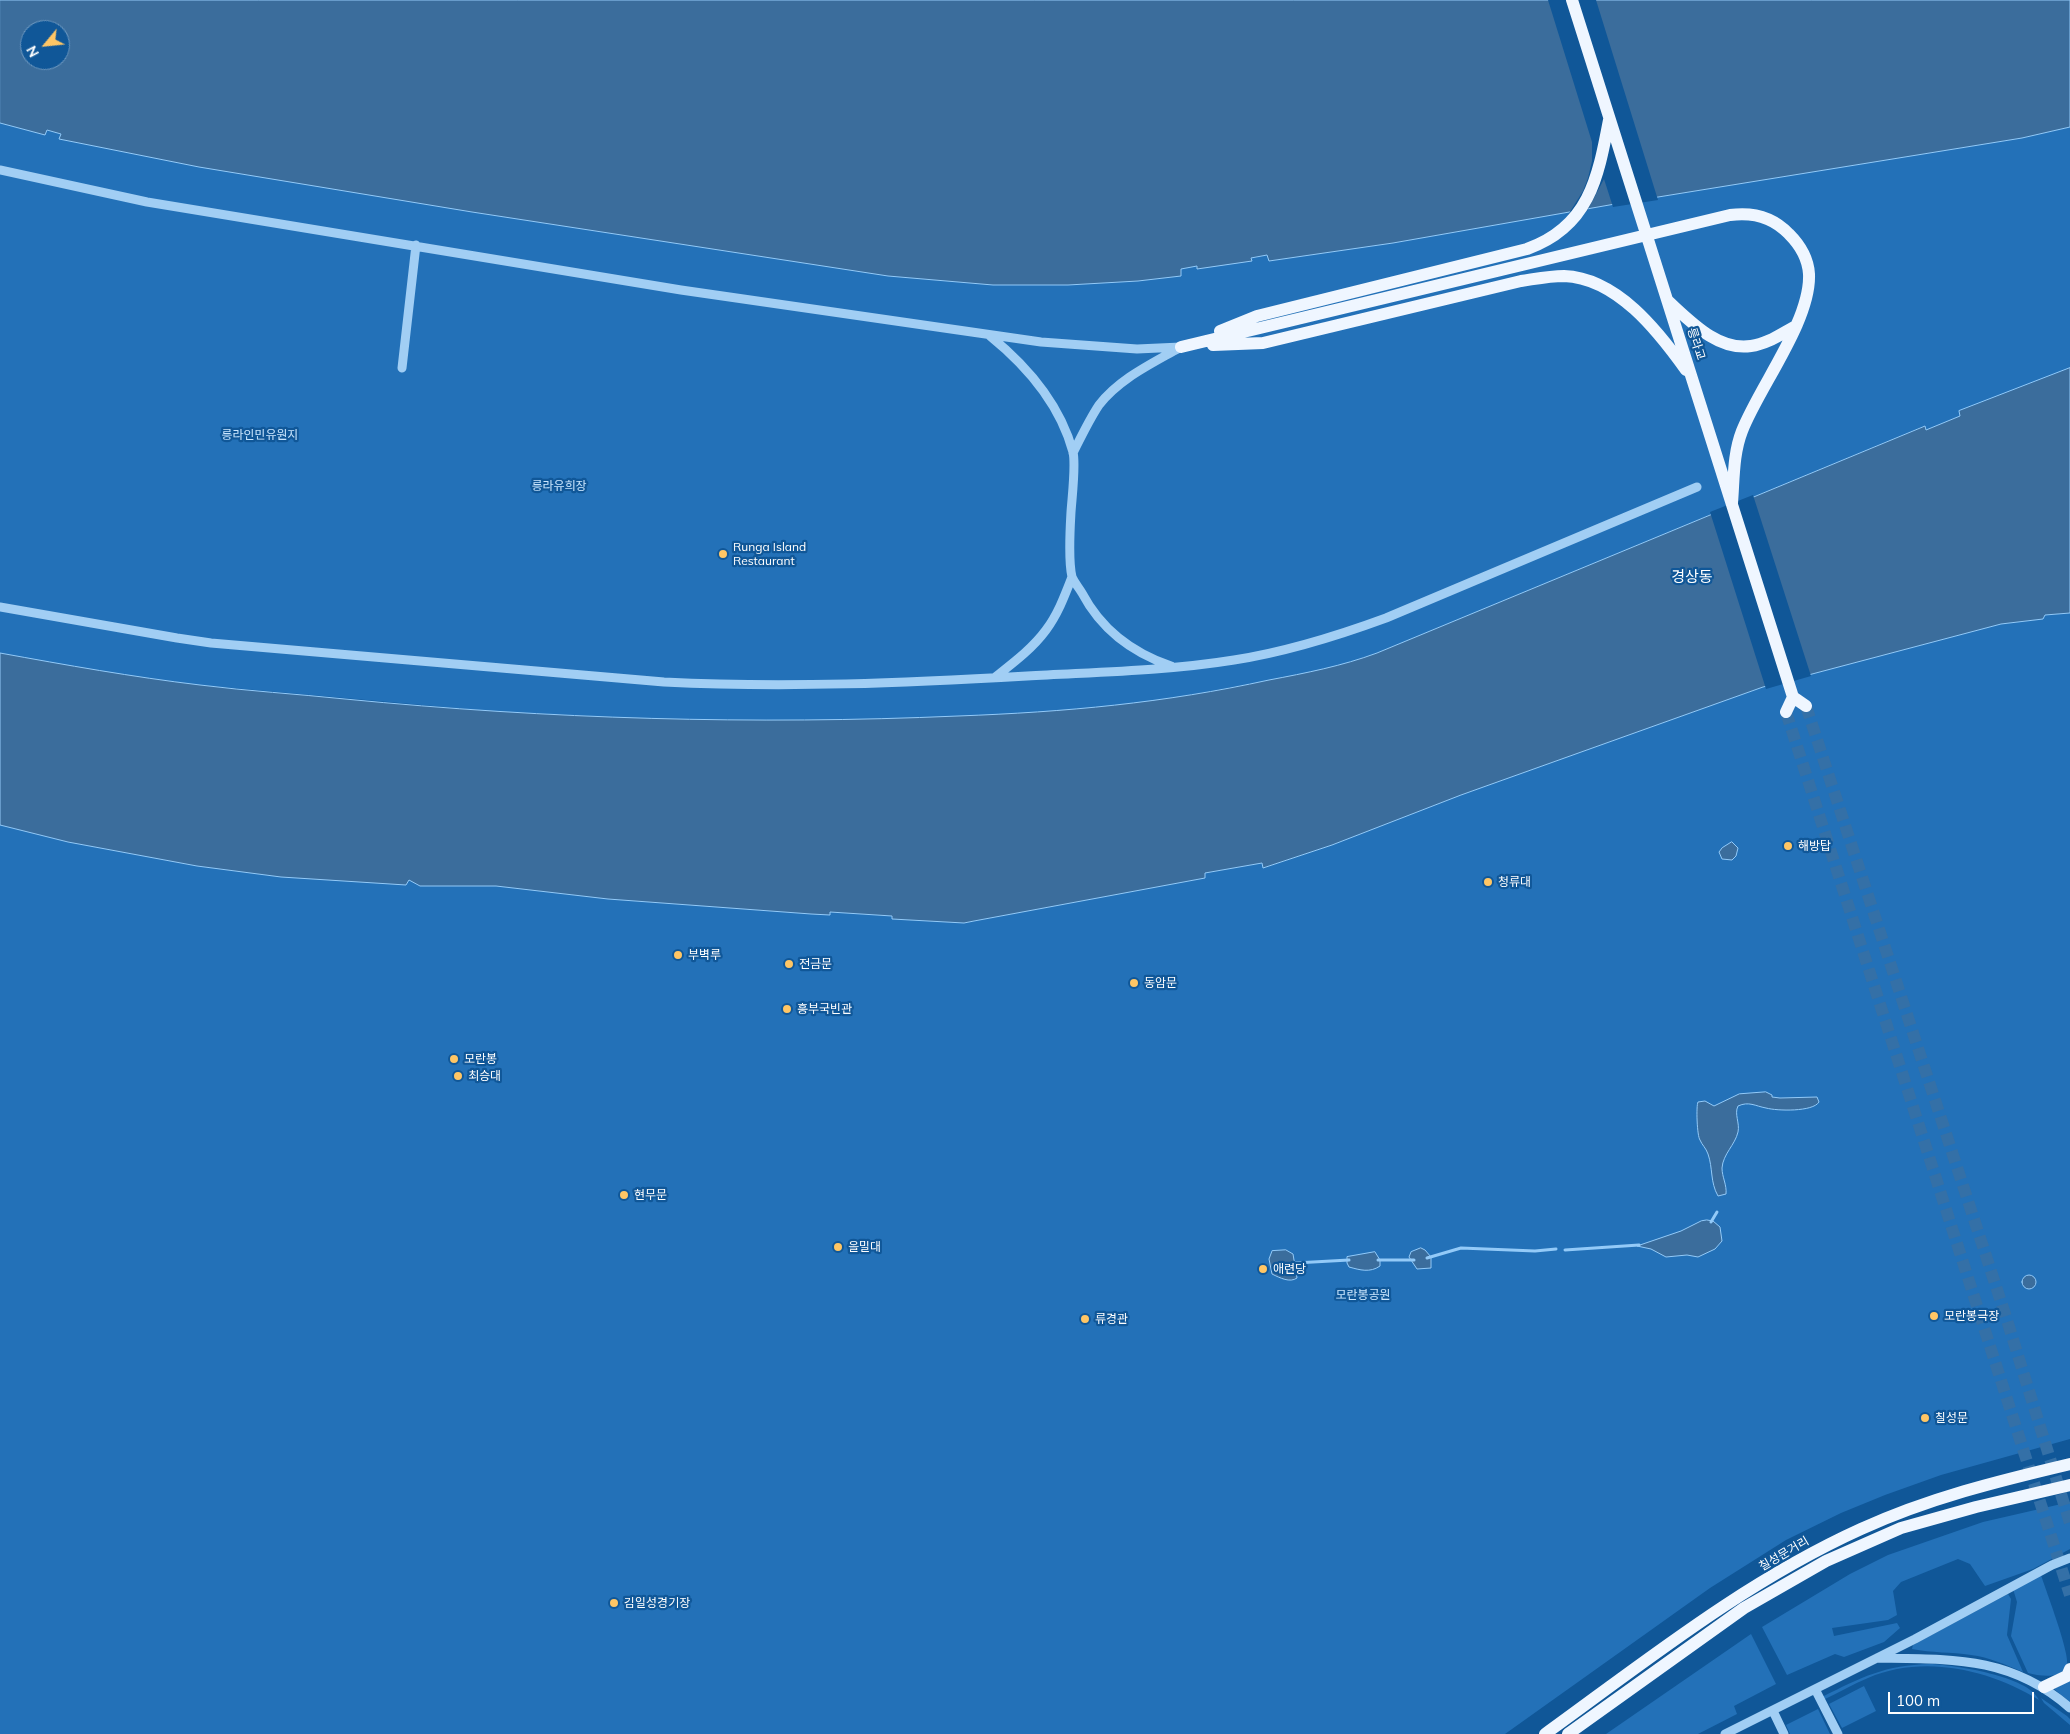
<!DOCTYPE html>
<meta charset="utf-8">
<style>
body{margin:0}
#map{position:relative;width:2070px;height:1734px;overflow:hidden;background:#105798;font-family:Mulish,sans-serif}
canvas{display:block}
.north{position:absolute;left:20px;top:20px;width:50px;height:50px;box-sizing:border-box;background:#105798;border:1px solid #709ac1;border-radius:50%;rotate:242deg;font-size:14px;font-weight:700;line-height:20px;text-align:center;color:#fff}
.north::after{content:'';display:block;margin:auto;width:18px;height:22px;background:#ffc665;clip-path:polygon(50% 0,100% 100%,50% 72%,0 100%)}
.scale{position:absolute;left:1888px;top:1692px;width:146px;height:22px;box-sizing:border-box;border:2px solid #fff;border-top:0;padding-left:6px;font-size:15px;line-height:18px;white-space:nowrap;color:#fff;-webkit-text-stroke:4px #105798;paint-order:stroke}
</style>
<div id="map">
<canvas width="2070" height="1734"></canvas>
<div class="north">N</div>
<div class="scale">100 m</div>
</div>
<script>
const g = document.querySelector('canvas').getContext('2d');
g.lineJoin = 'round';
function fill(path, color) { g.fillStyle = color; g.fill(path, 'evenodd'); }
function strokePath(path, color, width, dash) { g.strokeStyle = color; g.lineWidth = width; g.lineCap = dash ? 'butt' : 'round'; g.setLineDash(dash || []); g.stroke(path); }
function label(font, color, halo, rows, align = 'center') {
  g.font = font + ' Mulish,"Noto Sans KR",sans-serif'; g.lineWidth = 4.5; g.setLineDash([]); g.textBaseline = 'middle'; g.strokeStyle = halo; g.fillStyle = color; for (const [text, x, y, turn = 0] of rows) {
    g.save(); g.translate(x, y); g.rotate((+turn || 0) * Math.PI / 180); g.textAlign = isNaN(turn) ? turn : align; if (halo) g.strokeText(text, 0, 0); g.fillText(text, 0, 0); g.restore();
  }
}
fill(new Path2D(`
 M0 123 45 135 46 130 61 134 60 139 472 212 888 276 993 285H1068L1138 281 1181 276V269L1197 266V269L1268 255 1270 261 1393 243 1615 204 2022 138 2070 127V368L1959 411 1961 416 1926 430 1924 426 1377 653 1330 669 1162 700 1095 709 1014 714 849 721 672 720 489 711 199 685 90 670 0 653Z
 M2070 613V1439L1941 1475 1885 1495 1841 1513 1786 1540 1710 1588 1505 1734H0V825L68 842 197 866 281 877 409 879 420 886H496L608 899 811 914 830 912 892 916 893 919 964 923 1205 878V873L1262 863 1264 868 1332 845 1461 795 1763 687 2001 624 2043 619 2045 615Z
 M2070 1502V1549L2033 1569 1985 1586 1970 1564 1958 1559 1901 1582 1893 1591 1897 1615 1888 1620 1832 1628 1834 1636 1897 1623 1900 1628 1884 1642 1844 1657 1835 1654 1787 1675 1762 1627 1850 1574 1888 1555 1983 1522Z
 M2041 1575C2046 1591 2070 1653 2067 1665 2062 1680 2040 1676 2028 1673L2011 1636 2017 1602 2013 1589Z
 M2008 1594 2011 1599 2007 1635 2023 1672C2006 1665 1989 1657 1971 1655 1951 1652 1932 1653 1912 1649L1913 1645Z
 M1751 1634 1776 1684 1734 1706 1737 1714 1698 1734H1606Z
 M1930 1664C1954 1665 2029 1676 2039 1700 1990 1670 1924 1654 1868 1678 1853 1684 1838 1693 1823 1700L1822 1697C1862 1677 1885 1665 1930 1664Z
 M2070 1680V1702L2054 1689Z
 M1864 1686 1876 1711 1842 1728 1829 1704Z
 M2041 1698 2067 1716 2070 1719V1725L2044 1703Z
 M1818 1709 1830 1734H1790L1786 1725Z`), '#2371b8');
const water = new Path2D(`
 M0 0H2070V127L2022 138 1615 204 1393 243 1269 261 1267 255 1251 258 1252 261 1197 269V266L1181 269V276L1138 281 1068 285H993L888 276 472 212 199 167 59 139 61 134 47 130 45 135 0 123ZM30 30H60V60H30Z
 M2070 368V613L2045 615 2043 619 2001 624 1763 687 1461 795 1332 845 1263 868 1262 863 1205 873V878L974 921 964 923 892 919V916L830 912V915L811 914 608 899 496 886H420L409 880 406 885 281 877 197 866 68 842 0 825V653C66 665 133 677 200 685 248 691 297 694 345 699 549 719 753 725 958 716 1066 712 1164 703 1269 680 1306 673 1342 666 1377 653L1925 426 1926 430 1960 416 1959 411Z
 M1732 842 1738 848 1736 856 1732 860 1722 859 1719 852 1722 848Z
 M1766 1092 1772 1095V1097L1780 1098 1817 1097 1819 1102C1813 1112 1777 1111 1766 1108 1755 1106 1749 1101 1738 1106 1734 1114 1740 1123 1738 1132 1735 1145 1723 1154 1722 1168 1722 1177 1727 1185 1726 1194L1718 1196C1710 1182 1713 1168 1708 1154 1706 1148 1702 1145 1700 1140 1697 1136 1696 1106 1698 1102L1705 1101 1714 1106 1739 1094Z
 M1707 1220 1713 1221 1720 1227 1722 1241 1715 1249 1698 1257 1687 1255 1666 1257 1651 1249 1637 1246 1681 1231 1701 1221Z
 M1421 1248 1425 1250 1431 1257V1268L1417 1269 1409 1257 1411 1252Z
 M1286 1250 1293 1254 1297 1278C1290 1283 1280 1278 1272 1274L1269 1259 1272 1251Z
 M1375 1252 1380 1260V1266C1370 1273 1360 1270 1349 1267L1347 1263V1257Z
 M2022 1282a7 7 0 1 1 14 0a7 7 0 1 1-14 0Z`);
fill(water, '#3b6d9c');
strokePath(water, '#93caf8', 1);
fill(new Path2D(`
 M1548 0H1596L1658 200 1613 207 1604 179 1587 211 1568 215 1583 191 1588 178 1592 161V142Z
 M1753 495 1811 676 1766 689 1710 512Z`), '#105798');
strokePath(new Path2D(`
 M1711 1222 1717 1212
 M1565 1250 1639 1245
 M1427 1258 1461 1248 1535 1251 1556 1249
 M1378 1260H1414
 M1295 1263 1349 1260`), '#93caf8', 3);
strokePath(new Path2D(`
 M1806 706 2006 1317 2070 1523
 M1786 712 2070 1595`), '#3470a7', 12, [12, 6]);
strokePath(new Path2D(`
 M0 170 147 202 681 290 1041 342 1137 349 1181 347
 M990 336C1027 366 1060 404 1073 452 1076 465 1072 497 1071 512 1070 530 1068 560 1072 577 1074 582 1079 588 1082 593 1101 629 1133 653 1171 666
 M402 368 416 245
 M1073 453C1081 437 1089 420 1099 405 1119 379 1151 364 1179 348
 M0 607 177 638 211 643 664 682C786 688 906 683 1027 676 1095 672 1166 671 1234 660 1286 652 1337 636 1386 618L1697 487
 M994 678C1013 663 1032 649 1046 630 1058 614 1065 595 1072 577
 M1877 1658C1951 1659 2011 1656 2070 1708
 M1815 1689 1838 1734
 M1773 1711 1784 1734
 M1725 1734 1915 1639 2052 1565 2070 1558`), '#a1cef4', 9);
strokePath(new Path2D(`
 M1572 0 1793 697
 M1668 301C1691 322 1718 351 1751 346 1767 344 1781 334 1794 327
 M1220 331 1257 316 1527 249C1589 227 1598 178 1609 120
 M1213 345 1263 343 1521 281C1535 279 1549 276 1564 276 1617 278 1658 331 1686 370
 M1181 347 1730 215C1752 212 1773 217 1789 234 1800 245 1808 258 1809 274 1811 321 1759 387 1742 431 1733 454 1734 479 1732 503
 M1793 697 1806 706
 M1786 712 1793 697
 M2044 1687 2067 1676 2070 1669
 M1545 1734C1646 1661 1746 1581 1861 1529 1929 1498 1998 1481 2070 1464
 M1568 1734 1744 1608 1826 1561 1901 1528 1976 1507 2070 1485`), '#eff6ff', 12);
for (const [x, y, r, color] of [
 [723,554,5,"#ffc665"],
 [1788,846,5,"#ffc665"],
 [1488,882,5,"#ffc665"],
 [678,955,5,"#ffc665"],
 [789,964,5,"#ffc665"],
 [1134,983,5,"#ffc665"],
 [787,1009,5,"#ffc665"],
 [454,1059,5,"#ffc665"],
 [458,1076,5,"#ffc665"],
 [624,1195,5,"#ffc665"],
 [838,1247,5,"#ffc665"],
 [1263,1269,5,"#ffc665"],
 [1934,1316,5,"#ffc665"],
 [1085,1319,5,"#ffc665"],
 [1925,1418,5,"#ffc665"],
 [614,1603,5,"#ffc665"]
]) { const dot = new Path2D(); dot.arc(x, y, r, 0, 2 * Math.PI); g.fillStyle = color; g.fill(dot); strokePath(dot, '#105798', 2); }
label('12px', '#fff', '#105798', [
 ["릉라교",1696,344,72],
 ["칠성문거리",1784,1554,-30]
]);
label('12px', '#cae6fe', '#105798', [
 ["릉라인민유원지",260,435],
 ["릉라유희장",559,486],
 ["모란봉공원",1363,1295]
]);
label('12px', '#fff', '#105798', [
 ["Runga Island",733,547],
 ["Restaurant",733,561],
 ["해방탑",1798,846],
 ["청류대",1498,882],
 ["부벽루",688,955],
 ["전금문",799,964],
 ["동암문",1144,983],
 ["흥부국빈관",797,1009],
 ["모란봉",464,1059],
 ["최승대",468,1076],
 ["현무문",634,1195],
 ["을밀대",848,1247],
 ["애련당",1273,1269],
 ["모란봉극장",1944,1316],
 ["류경관",1095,1319],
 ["칠성문",1935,1418],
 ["김일성경기장",624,1603]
], 'left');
label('15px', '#fff', '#105798', [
 ["경상동",1692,577]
]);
</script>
